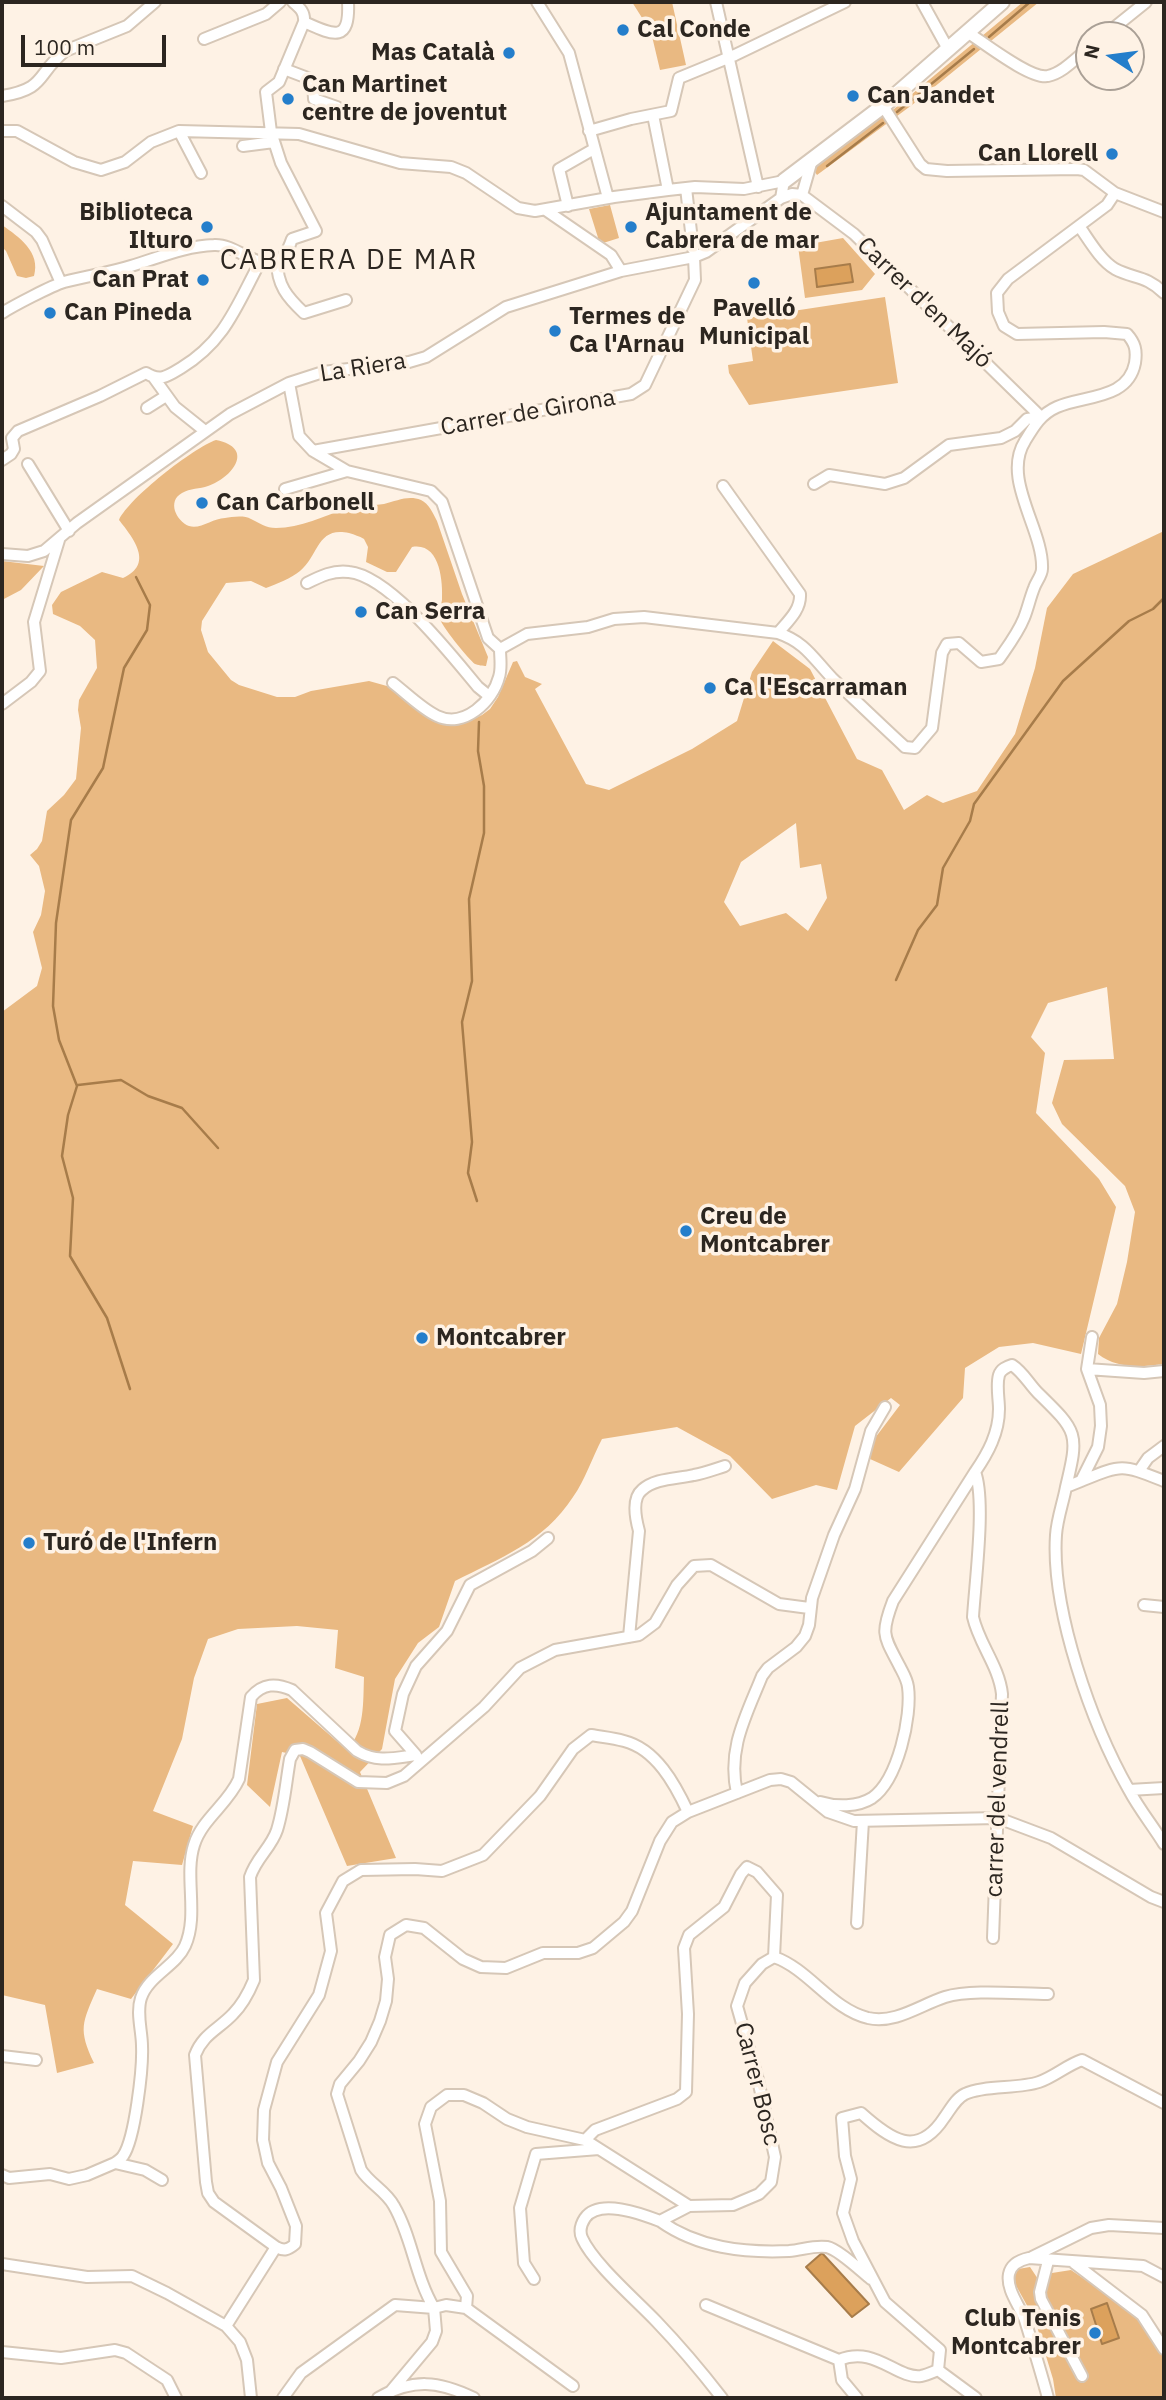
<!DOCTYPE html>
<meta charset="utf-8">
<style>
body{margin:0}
#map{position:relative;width:1166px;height:2400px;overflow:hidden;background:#fef2e5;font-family:"IBM Plex Sans",sans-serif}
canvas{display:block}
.frame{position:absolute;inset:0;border:4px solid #2c2620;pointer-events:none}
.north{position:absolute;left:1075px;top:21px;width:70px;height:70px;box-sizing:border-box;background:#fef2e5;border:2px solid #aaa096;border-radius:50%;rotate:283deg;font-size:19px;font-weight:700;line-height:28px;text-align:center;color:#2c2620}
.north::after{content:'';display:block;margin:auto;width:24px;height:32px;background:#247ecb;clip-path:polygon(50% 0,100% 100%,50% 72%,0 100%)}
.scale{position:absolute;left:21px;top:35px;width:145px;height:32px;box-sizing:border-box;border:4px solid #2c2620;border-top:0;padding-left:9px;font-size:21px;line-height:24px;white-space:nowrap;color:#2c2620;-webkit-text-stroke:5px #fef2e5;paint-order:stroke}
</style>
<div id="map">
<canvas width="1166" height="2400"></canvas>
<div class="frame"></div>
<div class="north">N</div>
<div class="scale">100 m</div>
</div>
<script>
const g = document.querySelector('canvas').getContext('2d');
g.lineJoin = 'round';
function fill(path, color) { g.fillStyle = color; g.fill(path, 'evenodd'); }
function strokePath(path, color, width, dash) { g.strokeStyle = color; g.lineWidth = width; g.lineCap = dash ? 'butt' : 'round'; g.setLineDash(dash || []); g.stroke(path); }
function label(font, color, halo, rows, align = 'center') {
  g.font = font + ' "IBM Plex Sans",sans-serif'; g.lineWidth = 7; g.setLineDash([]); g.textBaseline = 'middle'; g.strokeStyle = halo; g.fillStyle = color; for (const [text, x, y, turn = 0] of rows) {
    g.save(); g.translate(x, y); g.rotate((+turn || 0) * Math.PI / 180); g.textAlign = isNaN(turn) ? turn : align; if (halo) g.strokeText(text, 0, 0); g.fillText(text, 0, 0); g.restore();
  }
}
fill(new Path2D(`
 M632 2H672L686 65 660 70 651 32Z
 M1023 2H1039L912 105 817 175 811 166 894 109Z
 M610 205 619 238 600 244 589 209Z
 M2 225C19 237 41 252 34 276L26 278 17 276 6 251 2 247Z
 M843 238 875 274 862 290 805 298 798 246Z
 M885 297 898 383 749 405 729 373 728 365 753 361 747 318Z
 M216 440C256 448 232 478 208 486 200 489 190 488 182 493 167 501 176 521 189 526 200 530 213 518 225 518 232 517 244 515 251 519 259 523 266 528 276 528 300 528 325 516 347 508 359 504 373 506 384 504 397 501 408 495 421 500 429 504 433 513 437 521L462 594 488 657 486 666C484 666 477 665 475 664 469 660 440 624 439 617 439 611 441 606 442 600 443 581 440 542 412 547L396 572H387L366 562 368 547 364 539C359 536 355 535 349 533 317 526 319 555 300 571 292 578 276 584 266 588L251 581 226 583 202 621 201 630 208 652 231 680 239 685 277 697H295L311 691 369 681 394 688 440 724 460 725 482 715 490 709 498 697 513 662 517 661 525 677 542 684 535 689 586 784 609 790 692 749 737 721 752 672 773 641 810 669 857 759 882 770 904 810 927 795 943 803 977 791 1015 734 1035 668 1047 608 1073 574 1164 531V1364C1141 1367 1117 1369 1098 1354L1099 1338 1117 1304 1127 1262 1135 1212 1125 1186 1062 1124 1052 1103 1064 1060 1114 1059 1107 987 1048 1003 1031 1037 1045 1053 1036 1113 1099 1179 1116 1207 1081 1354 1033 1343 999 1347 965 1368 963 1398 899 1472 870 1459 875 1438 900 1405 891 1398 855 1426 837 1490 816 1485 772 1499 730 1456 677 1427 602 1439C592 1458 585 1480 573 1497 544 1542 500 1558 455 1581L439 1627 418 1643 395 1679 382 1749 360 1772 396 1858 347 1866 300 1756 282 1752 270 1807 247 1785 257 1704 287 1698 347 1750C365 1731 363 1702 364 1677L335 1668 338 1630 297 1626 238 1629 208 1639 194 1678 182 1739 153 1811 193 1826 182 1865 133 1861 125 1905 173 1944 131 1999 97 1989C82 2023 78 2029 94 2063L57 2073 45 2005 2 1995V1012L37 986 42 968 33 932 41 915 45 891 39 866 30 855 37 849 42 841 47 811 64 795 76 779 81 728 78 710 79 700 97 668 95 640 80 626 53 614 52 605 61 592 102 572 123 578C154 564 134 539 119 520 129 498 193 448 216 440ZM796 823 800 868 821 864 827 898 808 931 786 913 740 926 724 902 741 862Z
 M2 561 44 566 21 590 2 600Z
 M1030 2267 1038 2279 1052 2273 1071 2270 1140 2317 1164 2352V2398H1056L1053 2379 1035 2320 1013 2280 1018 2269Z`), '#e9b982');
const water = new Path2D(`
 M850 264 853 282 817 287 815 269Z
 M822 2253 869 2304 852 2317 806 2267Z
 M1107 2303 1119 2338 1102 2344 1091 2309Z`);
fill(water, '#dca15c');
strokePath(water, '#a77c4a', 2);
strokePath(new Path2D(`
 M989 37 1030 2
 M897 112 974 49
 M827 166 883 123
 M896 980 918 930 937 905 943 868 970 821 974 804 1063 681 1129 621 1153 609 1164 598
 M78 1085 121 1080 148 1096 182 1108 218 1148
 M477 1201 468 1173 472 1142 462 1022 472 981 469 899 484 833V786L478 751 479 722
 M130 1389 107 1318 70 1256 73 1198 62 1156 68 1115 77 1086 59 1040 53 1006 56 923 71 820 103 768 124 668 147 630 150 605 136 577`), '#a77c4a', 2.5);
const minor = new Path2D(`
 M537 2 569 53 608 198
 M716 2 758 187
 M922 2 948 49
 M304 22C333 35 350 44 348 2
 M967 32C983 42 1031 80 1048 76 1063 73 1077 57 1089 48
 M1105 35 1146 2
 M204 39 266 14 280 2
 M284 69 313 80 314 99 337 107
 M2 96C47 89 36 74 65 51L127 26 155 2
 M883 106 920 164 926 169 947 171 1077 169 1084 170 1115 193 1164 212
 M653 115 668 190
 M2 131H17L74 162 101 170 125 162 151 142 179 131 299 134 400 163 451 167 466 173 518 208 535 211 614 197 668 190 695 187 744 189 784 181 781 198
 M179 131 201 173
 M589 131 631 119 671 111 679 78 735 55 845 2
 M243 146 274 142
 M686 188 693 249
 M802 195 854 234 1041 417
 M802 195 812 160
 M2 206 36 232 42 240 61 283
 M568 206 559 169 594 149
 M547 211 611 255 621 271
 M1079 226C1089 240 1100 260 1115 269 1134 279 1146 275 1164 293
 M277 261C277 285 287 297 304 313L346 300
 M2 313C13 306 51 286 64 282 86 276 109 273 131 266 158 258 185 246 214 245 243 243 274 292 292 239L316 231 281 163 271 132 266 92 279 82 304 22C305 12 300 8 293 2
 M154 378 175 407 205 431
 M289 383 299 436 313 451 347 471 431 491 442 502 488 638 500 649
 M147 408 166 396
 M313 451 631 394 645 385 695 280 694 257
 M2 460 11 454 14 449 12 438 18 431 100 396 146 373C160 382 168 376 181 368 225 341 236 307 259 264
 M28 464 69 531
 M814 484 829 475 885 484 904 478 949 445 1001 438 1015 431 1027 419 1041 417
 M723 486 800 594C801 610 788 621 778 633
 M285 489 347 471
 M2 554 28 556 44 551 77 523 230 414 289 383 323 372 409 362 426 357 506 307 621 271 694 257 706 252 781 198 792 194 802 195
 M307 583C321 576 333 570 349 572 390 576 452 656 478 687L489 696
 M500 649 527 634 588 627 614 619 644 617 778 633C805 642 813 658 832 678 856 701 880 724 905 747L915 748 932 728 942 653 947 644 959 643 981 662 999 659C1008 646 1018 633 1024 618 1028 608 1030 598 1034 588 1036 582 1042 575 1042 569 1044 530 1001 479 1025 441 1034 426 1041 414 1057 407 1084 395 1128 400 1135 363 1137 350 1135 343 1127 334L1104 332 1017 334 1004 326 998 312 997 293 1008 279 1107 205 1115 193
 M393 683C406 693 422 709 437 716 464 729 493 701 499 677 502 668 500 658 500 649
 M2 704 31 682 40 671 34 622 59 540
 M1092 1337 1087 1369 1100 1405 1101 1426 1098 1447 1081 1481 1066 1487C1063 1503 1057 1519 1056 1535 1051 1610 1092 1725 1129 1790 1139 1809 1153 1826 1164 1844
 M1087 1369 1144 1373 1164 1371
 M1139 1471 1148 1458 1164 1446
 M1081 1481C1123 1464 1121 1464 1164 1481
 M1144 1605 1164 1607
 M629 1637 639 1531C636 1520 631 1499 642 1490 655 1478 677 1479 694 1475 705 1473 715 1469 725 1466
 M1129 1790 1164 1788
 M737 1793C727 1749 746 1716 762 1676L768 1668 796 1647 805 1636 809 1625 812 1598 834 1535 855 1489 871 1431 885 1407
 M820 1802C836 1807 858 1807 872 1798 898 1780 912 1716 908 1687 907 1679 903 1673 900 1667 884 1636 880 1635 893 1601L975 1472
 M688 1812C675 1784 656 1749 624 1741 613 1738 602 1737 591 1735L573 1749 540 1796 483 1855 442 1871 415 1869 361 1870 343 1881 326 1913 331 1951 319 1995 277 2062 264 2110 263 2140 268 2163 281 2188 296 2226 295 2244C288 2250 284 2251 276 2247L214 2202 208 2193 206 2182 195 2055C203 2034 219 2029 233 2014 243 2004 249 1992 254 1980L250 1877C256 1858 271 1848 277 1830 284 1808 286 1782 290 1759L295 1750 303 1749 310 1752 358 1782 387 1783 404 1776 484 1707 520 1668 555 1650 639 1635 655 1623 677 1585 694 1566 711 1565 779 1604 809 1608
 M857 1923 863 1821
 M993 1938 1002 1694C999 1666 979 1644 973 1617 975 1583 986 1500 975 1472 988 1453 999 1433 999 1409 999 1399 996 1385 999 1375 1001 1369 1006 1367 1012 1365 1023 1372 1029 1384 1038 1393 1078 1432 1079 1433 1066 1487
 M2 2056 36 2060
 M585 2140 595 2130 677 2099 686 2092 688 2014 684 1948 689 1935 724 1907 741 1874 747 1867 757 1872 777 1895 774 1957
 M115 2163C118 2161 121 2159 123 2156 135 2139 143 2068 142 2046 142 2031 136 2013 141 1998 148 1976 176 1966 185 1946 199 1915 184 1876 194 1845 202 1819 228 1804 239 1779L251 1697C263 1683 276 1683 292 1690L357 1751C377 1763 394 1758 416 1755L395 1731 403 1694 416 1666 447 1631 470 1585 532 1551 548 1538
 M2 2175 9 2178 50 2174 69 2179 87 2175 115 2163 145 2170 162 2180
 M689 2206 733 2205 759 2194 771 2182 775 2157 758 2080 737 2006 745 1983 762 1964 774 1957C809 1969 831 2009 868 2018 896 2024 920 2005 945 1997 971 1989 1019 1994 1048 1994
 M660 2221C698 2248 744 2253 789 2251 802 2250 814 2245 827 2247 838 2249 861 2271 871 2279
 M1032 2257 1091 2228 1109 2225 1164 2228
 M1048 2261 1040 2292 1041 2299 1082 2376
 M1074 2263 1142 2315 1164 2349
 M2 2264 87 2277 132 2276 167 2293 226 2326 240 2342 247 2360 251 2398
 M534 2279 524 2263 520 2208 536 2154 599 2149
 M706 2305 839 2360C875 2345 896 2379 921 2376 927 2375 933 2372 938 2370L976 2398
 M466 2308 573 2386
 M226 2326 276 2247
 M2 2352 61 2358 115 2350 126 2353 167 2380 176 2398
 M839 2360 842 2380 857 2398
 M938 2370 940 2350 885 2302 853 2241 843 2213 851 2179 845 2156 842 2118 861 2113C890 2139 917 2159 944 2118 950 2110 956 2098 965 2094 983 2085 1019 2089 1039 2082 1054 2077 1067 2065 1082 2060L1164 2103
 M283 2398 301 2373 395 2305 434 2308 436 2331 432 2342 391 2391
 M378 2398C413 2378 439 2381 474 2398
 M722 2398C701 2371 680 2346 656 2321 636 2300 593 2263 582 2238 579 2231 581 2224 585 2218 599 2198 642 2214 660 2221L689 2206 585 2140 527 2127 507 2119 483 2103 464 2095H447L431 2107 425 2124 440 2201 441 2252 467 2296 466 2308 446 2305 434 2308C415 2276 412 2237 394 2206 386 2191 370 2184 361 2170L337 2094 340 2084 359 2061 371 2042 380 2021 386 2001 388 1979 385 1957 390 1935 406 1925 424 1928 463 1959 481 1967 506 1968 543 1953H578L593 1948 624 1922 632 1911 660 1841 672 1822 688 1812 770 1780 781 1779 791 1782 828 1812 854 1821 998 1818 1051 1838 1151 1897 1164 1902
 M1048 2398C1041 2372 1033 2346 1025 2320 1020 2306 1006 2290 1009 2274 1011 2264 1020 2260 1029 2258L1143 2266 1164 2277`);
const tertiary = new Path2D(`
 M784 181 883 106 1002 2`);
strokePath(minor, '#d6c7b7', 14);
strokePath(tertiary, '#d6c7b7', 18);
strokePath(minor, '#fff', 10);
strokePath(tertiary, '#fff', 14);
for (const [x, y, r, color] of [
 [623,30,7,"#247ecb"],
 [509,53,7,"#247ecb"],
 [853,96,7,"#247ecb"],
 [288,99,7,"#247ecb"],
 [1112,154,7,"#247ecb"],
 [207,227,7,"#247ecb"],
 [631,227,7,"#247ecb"],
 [203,280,7,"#247ecb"],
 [754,283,7,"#247ecb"],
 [50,313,7,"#247ecb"],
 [555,331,7,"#247ecb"],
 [202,503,7,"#247ecb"],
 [361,612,7,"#247ecb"],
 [710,688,7,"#247ecb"],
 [686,1231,7,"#247ecb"],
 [422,1338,7,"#247ecb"],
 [29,1543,7,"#247ecb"],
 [1095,2333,7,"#247ecb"]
]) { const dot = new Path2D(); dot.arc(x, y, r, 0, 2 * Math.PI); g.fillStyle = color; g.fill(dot); strokePath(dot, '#fef2e5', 2.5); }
label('bold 24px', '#2c2620', '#fef2e5', [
 ["Cal Conde",637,30],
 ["Mas Català",495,53,"right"],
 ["Can Martinet",302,85],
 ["centre de joventut",302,113],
 ["Can Jandet",867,96],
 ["Can Llorell",1098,154,"right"],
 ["Biblioteca",193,213,"right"],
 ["Ilturo",193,241,"right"],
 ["Ajuntament de",645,213],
 ["Cabrera de mar",645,241],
 ["Can Prat",189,280,"right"],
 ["Pavelló",754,309,"center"],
 ["Municipal",754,337,"center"],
 ["Can Pineda",64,313],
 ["Termes de",569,317],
 ["Ca l'Arnau",569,345],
 ["Can Carbonell",216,503],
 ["Can Serra",375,612],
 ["Ca l'Escarraman",724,688],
 ["Creu de",700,1217],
 ["Montcabrer",700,1245],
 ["Montcabrer",436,1338],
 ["Turó de l'Infern",43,1543],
 ["Club Tenis",1081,2319,"right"],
 ["Montcabrer",1081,2347,"right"]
], 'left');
label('24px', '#2c2620', '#fef2e5', [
 ["Carrer d'en Majó",924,303,44],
 ["La Riera",363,368,-9],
 ["Carrer de Girona",528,413,-10],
 ["carrer del vendrell",998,1799,-88],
 ["Carrer Bosc",757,2084,76]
]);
g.letterSpacing = '2px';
label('28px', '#2c2620', '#fef2e5', [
 ["CABRERA DE MAR",349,261]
]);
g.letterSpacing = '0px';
</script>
